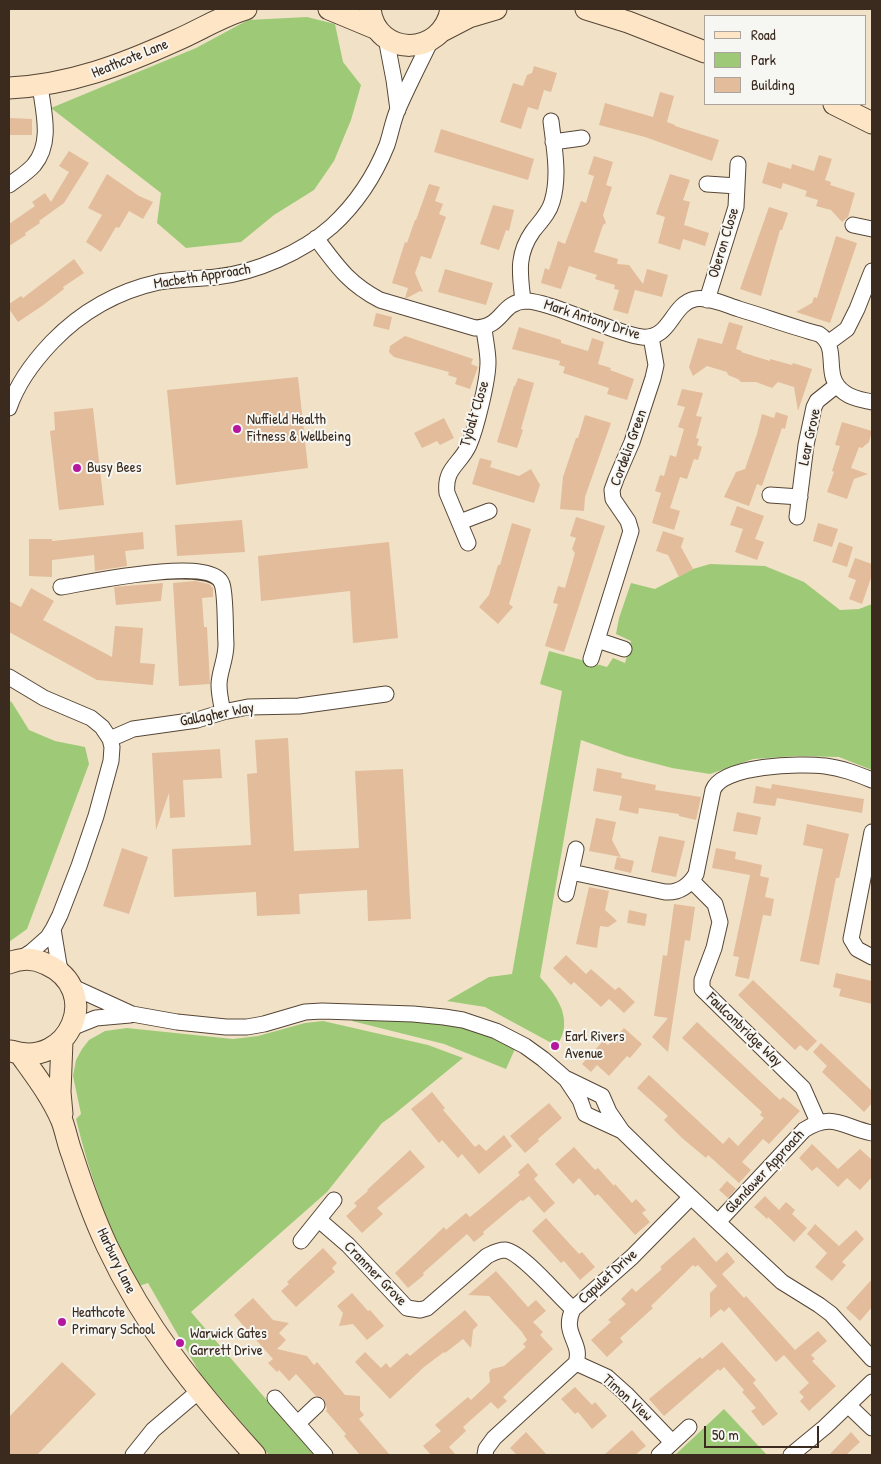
<!DOCTYPE html>
<style>
body{margin:0}
#map{position:relative;width:881px;height:1464px;overflow:hidden;background:#f1e2c7;font-family:"Patrick Hand",sans-serif}
canvas{display:block}
.frame{position:absolute;inset:0;border:10px solid #3b2a1e;pointer-events:none}
.legend{position:absolute;left:704px;top:15px;width:162px;height:90px;box-sizing:border-box;background:#f6f6f2;border:1px solid #aba49d;margin:0;padding:6px 9px;list-style:none;font-size:15px;color:#3b2a1e}
.legend li{display:flex;align-items:center;gap:10px;height:25px}
.legend b{width:25px;border:1px solid #aba49d}
.scale{position:absolute;left:704px;top:1426px;width:115px;height:22px;box-sizing:border-box;border:2px solid #3b2a1e;border-top:0;padding-left:6px;font-size:15px;line-height:18px;white-space:nowrap;color:#3b2a1e;-webkit-text-stroke:4px #f6f6f2;paint-order:stroke}
</style>
<div id="map">
<canvas width="881" height="1464"></canvas>
<div class="frame"></div>
<ul class="legend">
<li><b style="height:6px;background:#fde5c5"></b>Road</li>
<li><b style="height:14px;background:#9eca78"></b>Park</li>
<li><b style="height:14px;background:#e2bc9b"></b>Building</li>
</ul>
<div class="scale">50 m</div>
</div>
<script>
const g = document.querySelector('canvas').getContext('2d');
g.lineJoin = 'round';
function fill(path, color) { g.fillStyle = color; g.fill(path, 'evenodd'); }
function strokePath(path, color, width, dash) { g.strokeStyle = color; g.lineWidth = width; g.lineCap = dash ? 'butt' : 'round'; g.setLineDash(dash || []); g.stroke(path); }
function label(font, color, halo, rows, align = 'center') {
  g.font = font + ' "Patrick Hand",sans-serif'; g.lineWidth = 4; g.setLineDash([]); g.textBaseline = 'middle'; g.strokeStyle = halo; g.fillStyle = color; for (const [text, x, y, turn = 0] of rows) {
    g.save(); g.translate(x, y); g.rotate((+turn || 0) * Math.PI / 180); g.textAlign = isNaN(turn) ? turn : align; if (halo) g.strokeText(text, 0, 0); g.fillText(text, 0, 0); g.restore();
  }
}
fill(new Path2D(`
 M307 17 335 24 343 62 361 85 351 120 334 161 314 190 274 215 241 242 186 248 157 223 161 193 51 108 196 48 248 20Z
 M710 564 765 566 804 582 840 610 859 609 872 604V770L839 757 797 756 753 759 710 774 672 768 626 756 581 740 540 977C552 991 566 1007 564 1027 564 1033 560 1040 557 1046L485 1007 447 1001 489 977 512 974 562 691 540 684 549 651 607 667 613 658 625 663 631 641 616 634 619 618 631 583 655 589 693 569Z
 M11 701 29 730 55 741 85 747 89 764 27 929 9 942V704Z
 M353 1019C389 1020 426 1019 461 1027 480 1032 497 1040 515 1049L506 1069 444 1044 352 1021Z
 M323 1021 428 1045 463 1058 392 1116 382 1123 327 1192 191 1312 314 1455H269L201 1375 148 1283 139 1286C110 1234 90 1177 76 1119L81 1114 73 1076 76 1060 82 1049 89 1040 105 1031 127 1028 233 1039 258 1036 305 1023Z
 M724 1409 767 1455H675Z`), '#9eca78');
fill(new Path2D(`
 M534 66 557 73 551 92 544 90 538 110 528 107 521 129 500 122 513 83 523 86 527 75 532 73Z
 M660 92 674 96 667 122 675 125V126L719 140 712 161 645 137 599 125 605 103 653 117Z
 M9 118 32 119V135H9Z
 M441 129 534 159 528 180 434 152Z
 M69 151 89 163 64 203 39 221 40 223 25 233 26 235 9 246V224L35 206 32 202 45 193 51 202 69 172 59 166Z
 M819 155 832 159 825 180 831 182 830 185 855 193 848 217 842 222 831 210 816 206 818 200 805 196 807 191 783 183 781 189 762 183 768 162 791 169 792 164 814 171Z
 M594 156 613 162 606 185 612 187 603 215 606 223 603 225 594 252 618 259 617 264 629 265 643 284 647 269 668 275 662 297 635 290 628 314 613 310 619 290 614 289 615 285 595 279 597 275 569 266 561 289 541 283 545 268 549 270 558 241 565 244 581 201 586 203 594 176 588 174Z
 M107 174 139 196 153 202 143 219 129 211 119 228 116 227 101 252 86 242 102 215 88 208Z
 M670 174 690 180 683 200 690 202 684 225 709 233 705 246 683 239 680 250 658 243 665 217 656 214Z
 M429 184 440 187 435 201 443 204 439 214 446 217 431 259 421 256 415 273 423 292 420 291 407 298H405L408 288 392 283 405 242 407 243 415 220H416Z
 M493 205 514 210 509 231 506 230 499 250 480 244Z
 M769 207 788 213 782 230H780L761 296 740 289Z
 M836 236 857 243 830 323 796 312 812 303 814 297 817 298Z
 M74 259 84 273 63 287 64 289 42 306 18 322 9 309V304L21 296 23 298Z
 M445 269 493 283 486 305 438 292Z
 M376 313 392 317 389 330 373 326Z
 M729 322 743 326 736 349 742 351 741 352 770 361V359L792 365 793 363 812 369 798 411 794 387 778 382 772 388 756 382H741L738 379 728 375 727 372 707 366 693 376 689 367 698 338 722 344Z
 M519 327 561 340V343L588 351 592 338 604 342 598 364 611 368 610 370 634 379 627 400 607 394 609 388 563 373 565 367 559 365 560 361 512 349Z
 M405 336 473 359 471 364 478 367 470 389 455 384 457 378 448 375 449 372 394 357 389 352 390 346Z
 M298 377 308 468 176 485 167 390Z
 M518 378 534 383 521 429 523 430 517 448 497 442 514 386H515Z
 M682 389 703 393 696 416 702 417 696 438 699 439 697 445 702 447 698 460 694 459 687 479 680 477 670 508 680 511 674 530 652 523 661 493 655 491 660 475 664 476 670 455 676 457 684 429 678 427 685 407 677 405Z
 M93 408 104 505 59 510 50 431 55 430 54 412Z
 M776 412 788 416 785 429 782 428 762 486 757 484 749 506 724 497 736 472 745 469 757 434 762 414 774 418Z
 M585 415 611 423 585 497 584 511 560 509 563 477 576 438H578Z
 M444 418 454 438 440 445 437 441 422 448 414 433Z
 M842 422 872 431 869 442 862 448 859 447 851 468 868 474 854 479 847 499 827 492 834 472 832 471 840 446 835 445Z
 M480 458 492 461 490 467 519 476 531 469 540 485 534 503 472 484Z
 M737 506 764 516 755 539 764 542 757 560 735 552 743 529 730 525Z
 M576 517 605 526 564 652 545 646 558 604 553 603 558 586 565 588 575 553 572 549 576 538 570 536Z
 M242 520 245 552 177 556 175 525Z
 M512 523 531 529 509 604 513 607 498 624 479 607 489 595 498 565H500Z
 M818 523 838 529 832 547 813 541Z
 M663 531 684 538 681 547 693 569 679 577 668 555 656 551Z
 M143 532 144 549 125 551 127 566 95 571 94 555 52 560V577L29 576V539H52V541Z
 M389 542 398 638 353 643 350 591 261 601 258 556Z
 M839 542 853 547 847 567 832 562Z
 M855 558 872 564V575L862 604 849 599 856 580 848 577Z
 M195 581 209 584 213 588V597L202 598 204 627H207L210 684 179 686 173 583Z
 M163 583 161 601 116 605 114 587Z
 M31 588 54 601 43 620 112 657 115 626 143 628 140 663 155 664 153 685 97 680 9 632V601L21 607Z
 M288 738 294 851 359 848 355 771 403 769 411 919 368 921 367 890 299 894 300 914 257 916 256 892 174 897 172 849 251 845 247 774 257 773 255 740Z
 M220 749 222 778 183 780 185 817 170 818 169 793 156 830 152 753Z
 M597 768 622 773 621 778 656 785 655 790 701 797 696 820 679 816V814L639 808 638 814 619 810 622 796 593 791Z
 M772 784 864 799 862 813 777 798 775 806 753 803 756 786 771 789Z
 M737 812 761 817 757 835 733 831Z
 M596 818 616 822 612 840 621 857 589 851Z
 M807 824 849 834 839 878H836L819 965 800 961 823 849 803 845Z
 M659 836 685 841 676 877 651 872Z
 M122 848 148 857 129 914 103 906Z
 M716 848 736 852 735 859 762 865 760 876 769 878 765 897 774 899 771 916 763 915 749 979 735 976 739 957 733 956 750 875 712 868Z
 M617 857 634 861 631 873 614 869Z
 M589 887 609 891 605 910 617 921 608 927 600 926 597 948 576 944Z
 M674 904 695 907 690 941 685 940 668 1052 652 1037 668 1018 654 1016 663 955 667 956Z
 M629 910 647 914 645 926 627 923Z
 M566 955 586 974 591 969 615 990 619 987 635 1002 624 1013 609 999 601 1007 574 982 571 985 553 968Z
 M836 973 872 981V1004L839 996 841 989 833 987Z
 M753 980 817 1041 807 1051 800 1045 795 1050 738 995Z
 M697 1022 780 1100 783 1097 800 1111 769 1144 763 1139 742 1162 751 1170 739 1183 708 1155 706 1158 682 1138 664 1120 668 1116 637 1088 649 1075 723 1144 729 1137 738 1146 764 1118 760 1115 762 1112 682 1038Z
 M624 1028 642 1044 630 1058 627 1056 609 1076 597 1065 591 1072 582 1064 603 1041 608 1045Z
 M821 1043 872 1091V1103L864 1112 822 1072 827 1066 813 1052Z
 M432 1092 445 1108 443 1110 475 1147 479 1144 486 1151 504 1135 512 1146 479 1174 462 1154 458 1158 442 1140 439 1143 411 1109Z
 M549 1103 562 1118 538 1139 539 1141 525 1153 510 1136Z
 M812 1144 838 1169 860 1149 872 1160V1177L860 1190 847 1178 838 1187 817 1167 812 1171 799 1158Z
 M574 1147 595 1170 598 1168 614 1186 615 1184 632 1203 636 1199 646 1210 642 1213 650 1222 635 1235 598 1194 595 1196 579 1178 573 1184 555 1164Z
 M410 1150 425 1167 377 1208 383 1214 362 1233 346 1216 357 1206 354 1203 368 1191 367 1190Z
 M528 1163 538 1175 534 1179 555 1203 544 1213 529 1196 523 1201 521 1200 483 1232 484 1234 474 1242 467 1234 423 1273 424 1275 408 1288 395 1273 444 1227 446 1230 466 1213 470 1217 486 1204 520 1175 518 1172Z
 M727 1181 736 1189 728 1198 719 1190Z
 M765 1196 779 1210 786 1202 795 1210 792 1214 807 1228 794 1242 768 1217 767 1219 754 1207Z
 M546 1218 579 1254 582 1252 595 1267 580 1280 564 1261 561 1263 532 1231Z
 M815 1224 839 1246 856 1230 864 1239 842 1262 846 1265 832 1281 815 1267 827 1253 807 1234Z
 M694 1237 716 1262 727 1252 735 1262 722 1274 744 1298 746 1296 795 1350 818 1331 827 1341 811 1355 815 1359 812 1361 836 1386 809 1411 800 1401 804 1397 799 1392 809 1383 784 1355 776 1362 729 1307 724 1312 721 1309 710 1318V1293L717 1286 698 1265 695 1267 693 1265 651 1306 653 1308 620 1338 623 1342 607 1357 591 1340 611 1322 608 1320 626 1304 621 1299 632 1288 636 1292 662 1269 660 1267Z
 M323 1248 337 1263 332 1268 335 1272 296 1307 281 1291 289 1284 287 1282Z
 M496 1271 528 1307 536 1300 546 1311 533 1322 543 1332 540 1335 553 1349 503 1397 507 1401 498 1409 491 1402 463 1427 466 1431 449 1447 456 1455H431L423 1446 441 1431 435 1425 468 1397 471 1400 490 1382 489 1372 492 1369 504 1366 526 1347 523 1344 527 1340 522 1332 489 1296 468 1295Z
 M872 1279V1307L860 1321 846 1308Z
 M352 1293 368 1311 370 1310 384 1326 367 1340 353 1324 339 1326 343 1313 337 1306Z
 M253 1298 273 1320 289 1323 279 1333 286 1340 277 1349 307 1356 314 1365 317 1362 345 1395 360 1396V1410L364 1415 359 1419 390 1455H360L344 1436 346 1434 326 1411 327 1409 323 1398 316 1396 296 1374 289 1381 279 1370 277 1372 268 1363 273 1359 234 1315Z
 M465 1310 478 1325 473 1330 471 1348 463 1339 445 1353 444 1352 424 1367 390 1399 355 1362 365 1352 381 1368 386 1363 390 1368 407 1353 410 1356Z
 M722 1342 756 1380 753 1383 778 1414 763 1426 751 1411 756 1408 742 1392 744 1390 724 1367 720 1371 718 1369 664 1416 649 1399 700 1357 702 1359Z
 M62 1362 96 1394 37 1455H9V1417Z
 M575 1387 592 1405 595 1402 607 1416 592 1429 578 1412 575 1414 561 1399Z
 M632 1430 646 1446 635 1455H604Z
 M526 1432 547 1455H517L510 1448Z
 M851 1432 860 1442 846 1455H829Z`), '#e2bc9b');
const street = new Path2D(`
 M386 38 394 80 398 110
 M553 142 582 138
 M707 184 737 186
 M9 185C17 179 27 173 34 165 53 142 43 111 40 85
 M853 225 872 229
 M316 238C337 266 348 283 380 300L475 328C504 327 500 302 526 301 536 301 546 305 556 308 575 315 594 322 613 329 623 332 633 336 642 337 671 340 671 304 695 299 708 296 726 305 739 309 766 317 792 327 819 334 842 349 820 376 845 393 853 399 863 400 872 402
 M707 300 736 207 738 164
 M523 301C520 274 516 255 533 231 540 222 549 213 552 202 560 176 554 147 551 121
 M828 343 847 329 857 309 872 271
 M9 408C17 384 34 361 52 342 81 312 118 291 159 282 178 279 197 279 216 277 255 273 303 252 332 226 356 204 375 175 387 145 391 133 393 120 398 109 408 86 420 63 431 40
 M770 495 800 497
 M797 517 806 445 814 407 817 401 837 385
 M460 522 489 511
 M468 543 447 493C444 468 460 465 469 445 476 429 488 381 488 362 488 351 485 339 484 328
 M61 587C86 583 213 555 222 584 226 595 225 631 226 644 226 660 219 672 219 685 219 694 221 703 223 712
 M597 640 624 649
 M591 659 631 531 628 521 613 499 612 490 616 479 632 442 653 378 656 365 651 337
 M9 677 44 698 91 718 102 727 110 739 133 729 197 720 223 712 248 707 299 706 386 694
 M872 832 851 939 857 949 872 957
 M571 872 665 892C679 893 689 886 696 874L713 790C722 765 801 763 825 766 842 768 857 774 872 780
 M692 881 715 904 720 922 714 948 702 980V989L803 1088 818 1122
 M566 894 576 849
 M53 929 59 965 63 976
 M20 959 31 952 48 937 53 929 60 915 79 866 96 816 111 761 112 747 110 739
 M73 987 132 1014 177 1022 226 1027H247L264 1024 305 1012 322 1011 413 1014 444 1017 463 1020 496 1031 525 1046 543 1059 566 1079 580 1100 585 1114 622 1131
 M71 1028 96 1018 130 1015
 M567 1079 602 1096 609 1112 622 1131 661 1169 782 1282 819 1305 831 1314 872 1359
 M319 1220 348 1245 407 1308 420 1310 427 1308 487 1256C493 1253 498 1250 505 1250 522 1252 558 1296 573 1309
 M718 1222 804 1130C833 1111 844 1128 872 1133
 M301 1241 334 1200
 M576 1363 607 1377 626 1394 672 1442
 M275 1398 325 1455
 M848 1405 872 1428
 M298 1423 317 1405
 M133 1455 153 1430 199 1391
 M485 1455 486 1449 494 1438 576 1363C583 1342 561 1334 573 1309L632 1257 691 1197
 M659 1455 689 1427
 M791 1455 825 1427 872 1382`);
const secondary = new Path2D(`
 M329 9 377 29
 M370 9C376 58 443 57 451 9
 M586 9 628 22 705 52
 M442 31 469 17 496 9
 M9 88C69 85 122 65 177 40 200 30 222 16 246 9
 M834 104 872 123
 M9 963C21 958 34 958 46 964 104 990 69 1070 11 1051
 M20 1054C35 1075 52 1097 62 1121 66 1132 68 1144 72 1154 82 1185 93 1216 107 1246 145 1327 196 1390 255 1455
 M62 1114 60 1092 62 1041`);
strokePath(street, '#564637', 17);
strokePath(secondary, '#564637', 23);
strokePath(street, '#fff', 15);
strokePath(secondary, '#fde5c5', 21);
for (const [x, y, r, color] of [
 [237,429,5,"#b5179e"],
 [77,468,5,"#b5179e"],
 [555,1046,5,"#b5179e"],
 [62,1322,5,"#b5179e"],
 [180,1343,5,"#b5179e"]
]) { const dot = new Path2D(); dot.arc(x, y, r, 0, 2 * Math.PI); g.fillStyle = color; g.fill(dot); strokePath(dot, '#f6f6f2', 2); }
label('15px', '#3b2a1e', '#f6f6f2', [
 ["Heathcote Lane",130,59,-22],
 ["Oberon Close",724,243,-73],
 ["Macbeth Approach",202,277,-9],
 ["Mark Antony Drive",592,320,18],
 ["Tybalt Close",475,414,-73],
 ["Lear Grove",810,437,-78],
 ["Cordelia Green",629,448,-70],
 ["Gallagher Way",217,715,-11],
 ["Faulconbridge Way",744,1030,44],
 ["Glendower Approach",765,1172,-47],
 ["Harbury Lane",116,1261,64],
 ["Cranmer Grove",375,1274,46],
 ["Capulet Drive",608,1277,-42],
 ["Timon View",627,1398,42]
]);
label('15px', '#3b2a1e', '#f6f6f2', [
 ["Nuffield Health",247,420],
 ["Fitness & Wellbeing",247,437],
 ["Busy Bees",87,468],
 ["Earl Rivers",565,1037],
 ["Avenue",565,1054],
 ["Heathcote",72,1313],
 ["Primary School",72,1330],
 ["Warwick Gates",190,1334],
 ["Garrett Drive",190,1351]
], 'left');
</script>
